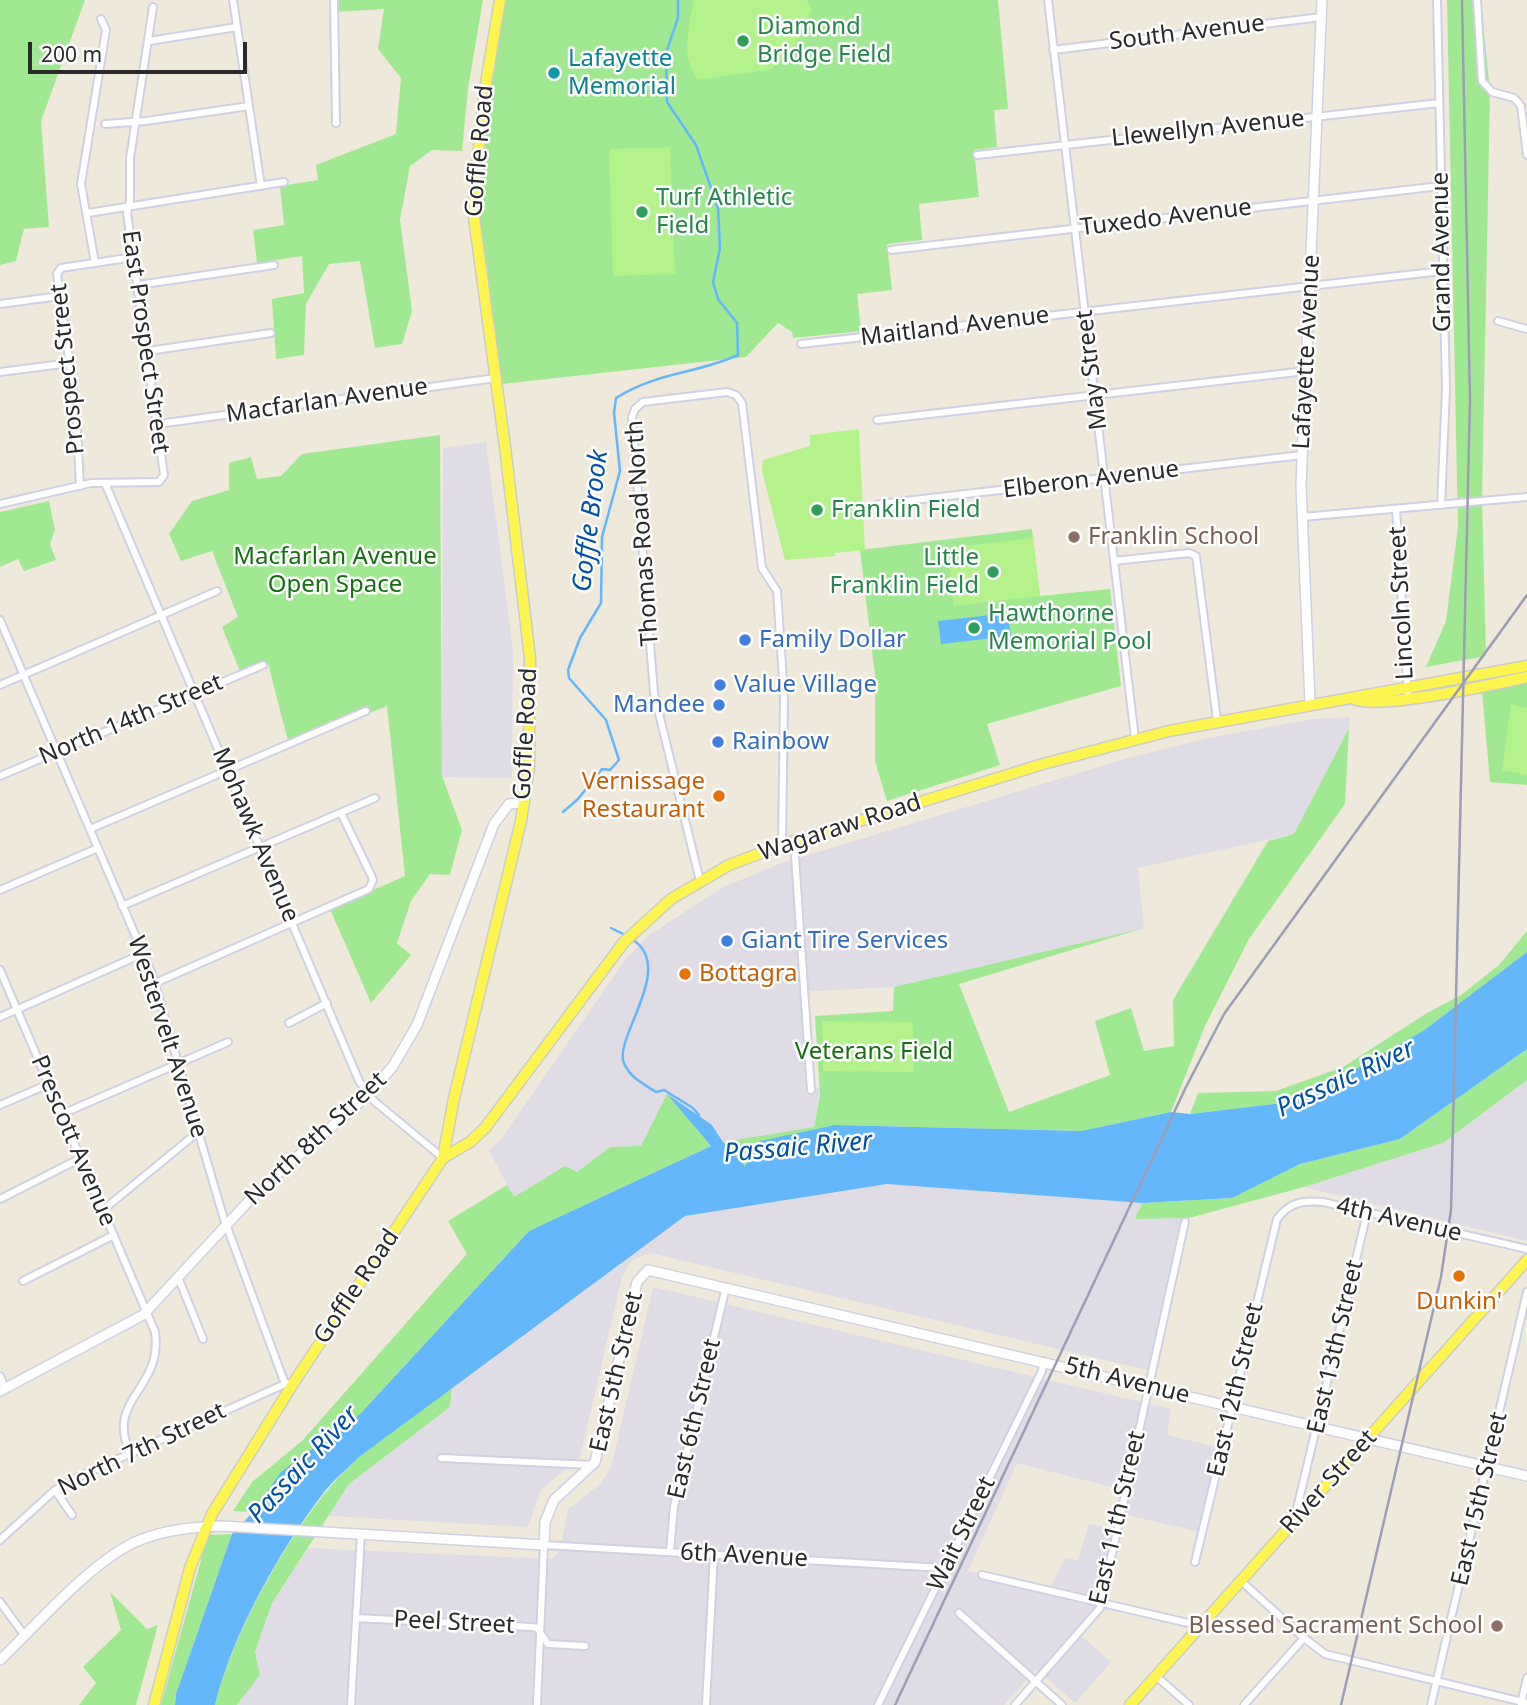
<!DOCTYPE html>
<style>
body{margin:0}
#map{position:relative;width:1527px;height:1705px;overflow:hidden;background:#eee9db;font-family:"Noto Sans",sans-serif}
canvas{display:block}
.scale{position:absolute;left:28px;top:42px;width:219px;height:32px;box-sizing:border-box;border:4px solid #2a2a2a;border-top:0;padding-left:9px;font-size:21px;line-height:24px;white-space:nowrap;color:#2a2a2a;-webkit-text-stroke:5px #fff;paint-order:stroke}
</style>
<div id="map">
<canvas width="1527" height="1705"></canvas>
<div class="scale">200 m</div>
</div>
<script>
const g = document.querySelector('canvas').getContext('2d');
g.lineJoin = 'round';
function fill(path, color) { g.fillStyle = color; g.fill(path, 'evenodd'); }
function strokePath(path, color, width, dash) { g.strokeStyle = color; g.lineWidth = width; g.lineCap = dash ? 'butt' : 'round'; g.setLineDash(dash || []); g.stroke(path); }
function label(font, color, halo, rows, align = 'center') {
  g.font = font + ' "Noto Sans",sans-serif'; g.lineWidth = 5; g.setLineDash([]); g.textBaseline = 'middle'; g.strokeStyle = halo; g.fillStyle = color; for (const [text, x, y, turn = 0] of rows) {
    g.save(); g.translate(x, y); g.rotate((+turn || 0) * Math.PI / 180); g.textAlign = isNaN(turn) ? turn : align; if (halo) g.strokeText(text, 0, 0); g.fillText(text, 0, 0); g.restore();
  }
}
fill(new Path2D(`
 M486 442 513 650 512 778 442 777 443 448Z
 M1350 717 1349 728 1294 834 1138 868 1144 928 894 987 800 992 806 1089 820 1088 814 1127 723 1142 712 1124 641 1146 610 1147 577 1172 565 1166 514 1198 507 1185 489 1150 501 1139 623 963 646 937 723 887 782 863 1128 758 1208 738 1313 719Z
 M1527 1080V1241L1304 1187 1443 1143Z
 M887 1184 1142 1203 1135 1219 1189 1218 1152 1371 650 1253 631 1261 622 1277 580 1457 541 1490 528 1527 328 1516 349 1484 450 1407 452 1386 685 1216Z
 M653 1287 1171 1409 1167 1435 1224 1449 1203 1533 1119 1513 1124 1490 1017 1463 968 1571 1049 1591 1065 1558 1078 1560 1089 1524 1115 1529 1106 1604 1079 1634 1111 1662 1075 1703 1036 1669 1004 1705H237L260 1675 255 1652 272 1603 308 1548 552 1559 560 1550 568 1509 599 1485 611 1468Z`), '#e0dce5');
fill(new Path2D(`
 M0 0H85L41 121 49 227 24 229 16 261 0 265Z
 M335 0H483L468 89 462 151 432 150 410 166 400 220 412 311 402 344 375 348 360 261 329 264 306 304 304 355 276 359 272 299 304 293 302 256 257 263 253 230 284 225 280 186 318 180 316 165 396 134 401 78 378 49 384 9 335 12Z
 M504 0H998L1008 109 994 110 997 147 974 150 979 197 919 204 922 240 887 244 892 290 857 294 861 331 793 338 792 332 778 323 746 357 502 384 481 236 478 193 492 67Z
 M1447 0H1481L1490 92 1482 500 1486 656 1426 667 1446 621 1458 527Z
 M440 435 442 776 462 830 450 875 430 874 411 901 397 943 411 955 371 1003 330 909 405 876 387 706 289 745 268 663 241 674 222 627 238 617 212 551 181 561 169 534 192 501 229 490V463L251 457 257 479 281 476 302 454Z
 M49 501 55 530 50 544 56 560 24 571 18 559 0 567V512Z
 M1032 529 1040 596 1110 589 1121 686 987 724 1000 765 887 801 875 761V675L860 550Z
 M1527 682V785L1490 782 1482 691Z
 M1349 728 1345 804 1249 939 1205 1026 1171 1112 1081 1131 835 1125 745 1166 723 1142 814 1127 820 1095 815 1016 893 1011 894 987 1144 928 959 984 1009 1112 1110 1075 1095 1021 1131 1008 1144 1051 1174 1046 1173 1000 1268 841 1294 834Z
 M1527 931V952L1423 1031 1299 1101 1190 1114 1198 1093 1276 1091 1343 1067 1427 1013 1461 995 1499 965Z
 M1527 1049V1080L1443 1143 1304 1187 1189 1218 1135 1219 1142 1203 1232 1198 1300 1164 1400 1139Z
 M667 1094 711 1146 529 1231 361 1413 282 1472 253 1512 233 1511 252 1482 302 1441 467 1254 448 1221 507 1185 514 1197 565 1166 577 1172 610 1147 641 1146Z
 M452 1386 450 1407 349 1484 272 1603 255 1652 260 1675 237 1705H215C233 1630 301 1508 359 1457 388 1432 422 1410 452 1386Z
 M232 1534 176 1694 175 1705H161L208 1535Z
 M110 1592 147 1629 158 1625 136 1705H79L96 1683 83 1667 121 1630Z`), '#a0e992');
fill(new Path2D(`
 M694 0H807L812 10 794 47 772 69 698 80C680 60 689 24 694 0Z
 M670 147 675 274 613 276 609 149Z
 M859 429 865 550 835 553V556L785 560 762 471 763 460 810 446V435Z
 M1033 538 1040 596 954 606 947 548Z
 M1511 704 1527 708V775L1502 770Z
 M822 1021 913 1022 914 1072 823 1071Z`), '#b4f28c');
fill(new Path2D(`
 M1008 613 1011 636 941 644 938 621Z
 M1527 952V1049L1400 1139 1300 1164 1232 1198 1142 1203 887 1184 685 1216 359 1457C347 1469 332 1481 322 1495 279 1551 231 1637 215 1705H175L176 1694 232 1534 253 1512 281 1472 361 1413 529 1231 711 1146 667 1094 712 1125 723 1142 745 1166 760 1141 835 1125 1081 1131 1171 1112 1190 1114 1299 1101 1423 1031Z`), '#64b7fa');
strokePath(new Path2D(`
 M563 812 578 799 602 769 610 770 619 760 606 720 569 678 568 670 580 638 601 603 602 537 620 471 614 413 616 398C657 372 696 374 738 355L737 323 718 299 713 282 720 248 718 208 696 145 667 102 666 53 678 18V0
 M611 928 627 936
 M633 940C676 968 613 1038 624 1063 630 1078 644 1084 656 1092L664 1090 693 1108 699 1115`), '#64b7fa', 2.5);
const street = new Path2D(`
 M233 0 261 186
 M334 0 336 123
 M1048 0 1135 739
 M1437 0 1446 389 1441 505
 M1477 0 1482 81 1492 92 1514 98 1521 106 1527 155
 M149 41 237 27
 M1053 50 1321 17
 M105 124 146 121 249 106
 M977 155 1439 103
 M88 213 284 182
 M891 250 1440 186
 M95 263 81 184 106 30 101 19
 M138 285 274 265
 M0 304 60 296
 M1498 321 1527 329
 M801 344 1442 271
 M148 351 271 333
 M0 372 70 363
 M877 420 1306 371
 M158 424 496 378
 M105 483 359 1081 374 1101 443 1158
 M80 486 76 409 57 274 61 268 134 257
 M0 504 91 483 159 482 164 475 127 213 130 201V158L153 7
 M879 504 1302 455
 M1396 509 1408 697
 M1302 517 1527 497
 M1114 561 1189 553 1196 556 1217 720
 M0 620 152 974 223 1216 285 1384
 M0 685 217 591
 M0 776 263 665
 M90 829 366 711
 M794 842 811 1090
 M700 881 654 693 632 417 635 409 643 402 727 392 736 395 742 403 762 568 777 591 784 695 782 845
 M0 890 98 848
 M122 906 375 798
 M0 970 155 1332C163 1391 105 1397 130 1453
 M155 983 369 889 373 880 371 875 341 813
 M0 1017 142 954
 M289 1023 327 1003
 M0 1105 49 1084
 M62 1114 228 1042
 M0 1199 81 1158
 M103 1210 198 1132
 M178 1277 203 1339
 M23 1281 114 1235
 M0 1376 5 1388
 M441 1458 593 1465
 M55 1490 72 1515
 M1295 1517 1367 1213
 M0 1540 55 1490 78 1477 287 1383
 M670 1552 674 1506 726 1287
 M1195 1562 1277 1219C1290 1202 1303 1200 1323 1202L1527 1249
 M982 1575 1201 1626
 M1241 1581 1304 1638 1325 1654 1527 1703
 M0 1602 25 1636
 M959 1613 1062 1705
 M356 1618 532 1627 537 1628 548 1644 585 1646
 M1156 1676 1189 1705
 M1521 1704 1527 1678
 M351 1705 361 1534
 M537 1705 544 1545 943 1568
 M706 1705 714 1554
 M878 1705 1042 1371 1043 1361
 M1015 1705 1100 1608 1185 1222
 M1244 1705 1304 1638
 M1431 1705 1527 1292`);
const secondary = new Path2D(`
 M1310 703 1301 485 1322 0
 M0 1391 143 1315 258 1191 368 1095 393 1066 417 1025 494 824 509 804 524 803
 M0 1660C38 1624 87 1566 133 1543 161 1530 192 1527 222 1526L544 1545 545 1522 554 1500 595 1462 637 1282 648 1270 1527 1476`);
const primary = new Path2D(`
 M1354 699C1378 710 1496 684 1527 677
 M443 1158 470 1142 485 1128 624 942 671 899 729 865 782 845 1043 764 1169 731 1527 666
 M154 1705 190 1568 212 1514 296 1379 443 1158 454 1098 521 821 529 768 530 658 505 447 473 210 484 95 500 0
 M1130 1705 1527 1260`);
strokePath(street, '#d0d0e4', 10);
strokePath(secondary, '#d0d0e4', 12);
strokePath(primary, '#ccc', 13);
strokePath(street, '#fff', 6);
strokePath(secondary, '#fff', 9);
strokePath(primary, '#fdf450', 10);
strokePath(new Path2D(`
 M895 1705 1186 1087 1224 1014 1527 595
 M1341 1705 1441 1277 1451 1210 1470 400 1462 0`), '#9e9db6', 2.5);
for (const [x, y, r, color] of [
 [743,41,7,"#2e9e5b"],
 [554,73,7,"#0f9aa8"],
 [642,212,7,"#2e9e5b"],
 [817,510,7,"#2e9e5b"],
 [1074,537,7,"#8d6e63"],
 [993,572,7,"#2e9e5b"],
 [974,628,7,"#2e9e5b"],
 [745,640,7,"#3f7fe0"],
 [720,685,7,"#3f7fe0"],
 [719,705,7,"#3f7fe0"],
 [718,742,7,"#3f7fe0"],
 [719,796,7,"#e8710a"],
 [727,941,7,"#3f7fe0"],
 [685,974,7,"#e8710a"],
 [1459,1276,7,"#e8710a"],
 [1497,1626,7,"#8d6e63"]
]) { const dot = new Path2D(); dot.arc(x, y, r, 0, 2 * Math.PI); g.fillStyle = color; g.fill(dot); strokePath(dot, '#fff', 2.5); }
label('24px', '#27864d', '#fff', [
 ["Diamond",757,27],
 ["Bridge Field",757,55],
 ["Turf Athletic",656,198],
 ["Field",656,226],
 ["Franklin Field",831,510],
 ["Little",979,558,"right"],
 ["Franklin Field",979,586,"right"],
 ["Hawthorne",988,614],
 ["Memorial Pool",988,642]
], 'left');
label('24px', '#2a2a2a', '#fff', [
 ["South Avenue",1187,33,-7],
 ["Llewellyn Avenue",1208,129,-6],
 ["Goffle Road",480,151,-85],
 ["Tuxedo Avenue",1166,218,-7],
 ["Grand Avenue",1442,252,-91],
 ["Maitland Avenue",955,327,-7],
 ["East Prospect Street",145,342,82],
 ["Lafayette Avenue",1307,352,-87],
 ["Prospect Street",68,369,-96],
 ["May Street",1092,370,-97],
 ["Macfarlan Avenue",327,401,-8],
 ["Elberon Avenue",1091,480,-7],
 ["Thomas Road North",643,533,-94],
 ["Lincoln Street",1402,603,-93],
 ["North 14th Street",131,720,-23],
 ["Goffle Road",526,734,-87],
 ["Wagaraw Road",840,828,-18],
 ["Mohawk Avenue",255,835,67],
 ["Westervelt Avenue",167,1037,72],
 ["North 8th Street",316,1139,-43],
 ["Prescott Avenue",73,1141,67],
 ["4th Avenue",1399,1220,13],
 ["Goffle Road",357,1287,-56],
 ["East 13th Street",1336,1347,-77],
 ["East 5th Street",617,1372,-77],
 ["5th Avenue",1127,1381,14],
 ["East 12th Street",1236,1390,-77],
 ["East 6th Street",695,1419,-77],
 ["North 7th Street",142,1450,-26],
 ["River Street",1329,1482,-48],
 ["East 15th Street",1480,1499,-77],
 ["East 11th Street",1118,1518,-77],
 ["Wait Street",962,1534,-64],
 ["6th Avenue",744,1556,3],
 ["Peel Street",454,1623,3]
]);
label('24px', '#0d838f', '#fff', [
 ["Lafayette",568,59],
 ["Memorial",568,87]
], 'left');
label('24px', '#785e54', '#fff', [
 ["Franklin School",1088,537],
 ["Blessed Sacrament School",1483,1626,"right"]
], 'left');
label('24px', '#166e13', '#fff', [
 ["Macfarlan Avenue",335,557],
 ["Open Space",335,585],
 ["Veterans Field",874,1052]
]);
label('24px', '#366cbe', '#fff', [
 ["Family Dollar",759,640],
 ["Value Village",734,685],
 ["Mandee",705,705,"right"],
 ["Rainbow",732,742],
 ["Giant Tire Services",741,941]
], 'left');
label('24px', '#c56008', '#fff', [
 ["Vernissage",705,782],
 ["Restaurant",705,810],
 ["Bottagra",699,974,"left"],
 ["Dunkin'",1459,1302,"center"]
], 'right');
label('italic 26px', '#0150a7', '#fff', [
 ["Goffle Brook",591,521,-83],
 ["Passaic River",1346,1079,-25],
 ["Passaic River",798,1148,-5],
 ["Passaic River",304,1465,-47]
]);
</script>
